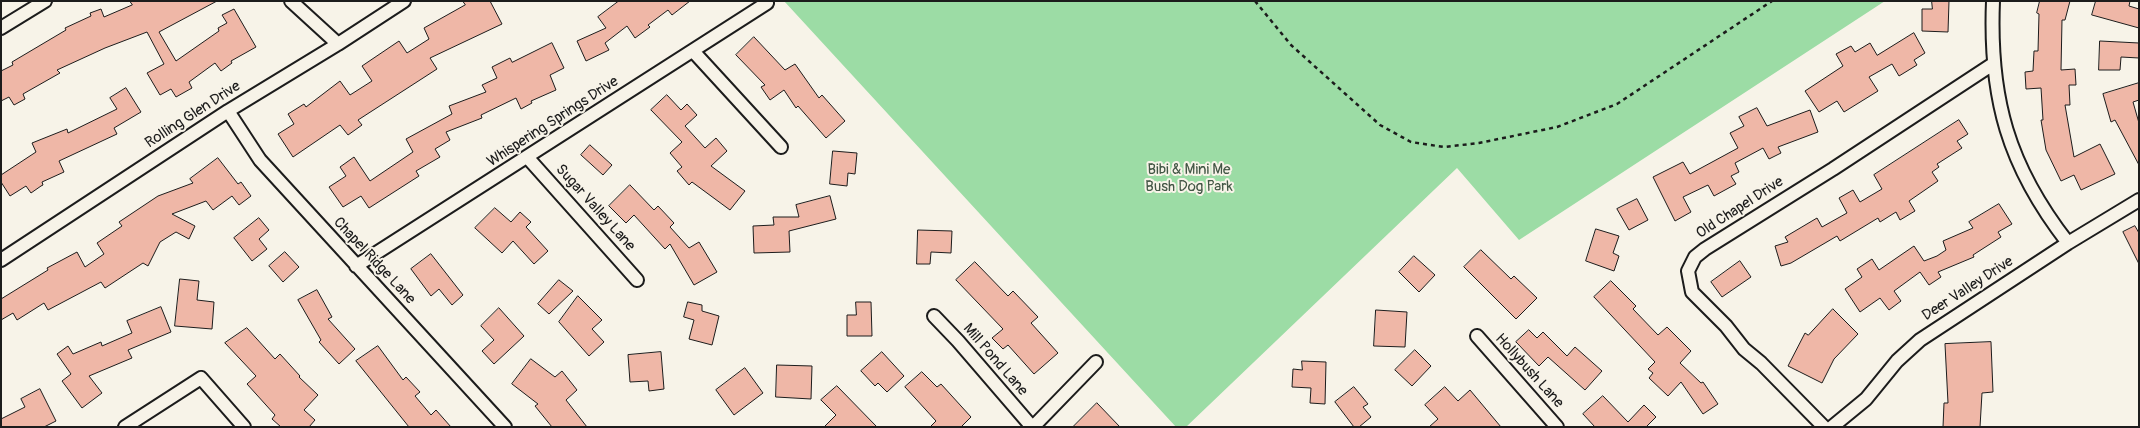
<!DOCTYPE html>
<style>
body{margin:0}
#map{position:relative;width:2140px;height:428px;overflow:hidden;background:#f7f3e8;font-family:Pangolin,sans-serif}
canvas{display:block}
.frame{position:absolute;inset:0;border:2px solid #1c1c1c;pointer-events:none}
</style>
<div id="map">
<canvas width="2140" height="428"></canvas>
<div class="frame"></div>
</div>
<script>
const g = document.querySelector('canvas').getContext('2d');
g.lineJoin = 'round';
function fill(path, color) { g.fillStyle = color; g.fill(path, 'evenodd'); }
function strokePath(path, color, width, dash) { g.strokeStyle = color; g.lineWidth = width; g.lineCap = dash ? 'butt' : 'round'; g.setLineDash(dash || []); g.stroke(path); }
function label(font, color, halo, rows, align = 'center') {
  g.font = font + ' Pangolin,sans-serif'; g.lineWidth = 4; g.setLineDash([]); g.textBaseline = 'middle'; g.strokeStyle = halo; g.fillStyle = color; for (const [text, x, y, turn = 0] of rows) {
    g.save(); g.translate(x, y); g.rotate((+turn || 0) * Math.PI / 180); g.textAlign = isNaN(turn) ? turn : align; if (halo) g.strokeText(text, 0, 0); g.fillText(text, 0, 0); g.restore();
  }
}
fill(new Path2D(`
 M784 1H1885L1519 240 1457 168 1186 427H1176Z`), '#9cdca5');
const building = new Path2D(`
 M130 1H217L159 32 176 61 219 31 218 28 227 23 222 15 234 9 256 47 231 61 232 63 221 71 215 63 189 82 192 88 176 97 171 89 160 95 147 73 164 64 147 32 105 48 57 70 60 73 23 94 25 99 14 105 9 97 1 101V71L13 65 12 62 66 30 65 28 91 16 90 13 101 9 104 17 132 5Z
 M463 1H490L502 24 430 58 437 69 358 120 362 125 348 135 340 125 293 157 278 134 294 124 288 114 304 104 306 107 340 81 350 95 372 81 362 66 399 41 407 53 429 39 424 28 465 5Z
 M619 1H690L672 15 668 10 648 25 650 27 635 38 627 26 605 43 609 50 586 61 577 41 606 28 598 17Z
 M1932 1H1949L1948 32 1922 31V9H1932Z
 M2040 1H2070L2065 20H2062L2061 70 2075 69 2076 85H2069L2070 105H2065L2074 157 2100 144 2115 174 2081 190 2074 175 2061 181 2046 150 2041 120H2043L2041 88 2026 89 2025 72 2033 71 2034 51H2038L2039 14 2037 13Z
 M2096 1H2130L2129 6 2139 9V28L2092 15Z
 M1914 33 1925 53 1914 60 1917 65 1899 76 1892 64 1869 77 1878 91 1844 112 1837 101 1819 112 1805 91 1843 66 1836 54 1851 46 1855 52 1870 43 1877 55Z
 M754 37 785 70 795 64 819 98 822 95 845 121 826 138 798 106 796 108 784 90 770 100 761 87 765 85 736 55Z
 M2100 41 2139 43V58L2121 57 2120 70H2099Z
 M552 43 564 68 550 75 556 90 531 101 532 103 521 109 516 98 481 115 482 118 446 132 450 140 435 149 440 157 416 171 419 176 369 208 361 196 343 207 329 187 346 176 340 167 354 157 370 181 413 152 406 139 452 114 449 106 486 92 482 85 497 78 492 67 510 58 512 62Z
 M2139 83V100L2133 102 2139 123V165L2115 120 2111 122 2103 94Z
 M126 88 141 112 114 128 117 134 59 161 64 172 42 182 43 185 41 186 31 193 26 186 10 196 1 182V175L36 152 32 143 67 129 68 133 117 109 110 98Z
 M667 95 681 110 687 104 697 115 685 126 705 148 716 138 727 151 711 166 745 191 730 210 692 182 689 185 677 171 682 167 670 153 682 142 651 110Z
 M1757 108 1767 126 1810 110 1818 132 1778 147 1781 153 1769 159 1763 148 1735 163 1739 172 1731 176 1736 184 1714 196 1708 185 1683 197 1691 212 1675 221 1653 177 1683 162 1690 174 1738 148 1730 133 1744 126 1739 117Z
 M1959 120 1968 134 1957 141 1962 148 1937 164 1939 167 1932 172 1938 181 1909 201 1915 211 1900 220 1896 212 1880 222 1878 218 1840 241 1837 236 1791 263 1781 266 1775 246 1788 242 1785 237 1817 218 1822 227 1847 213 1839 198 1853 190 1860 202 1882 189 1874 175Z
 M590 145 612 165 603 175 581 155Z
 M833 151 857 153 855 174 848 173 847 186 830 184Z
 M218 158 238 184 241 182 251 196 239 205 232 196 213 210 206 201 172 214 195 226 189 239 176 232 160 242 148 266 143 263 105 288 101 282 48 310 44 303 17 320 13 313 1 320V299L48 270 47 268 77 252 85 267 104 254 97 243 122 226 119 222 158 196 193 183 190 179Z
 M630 185 654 210 658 206 674 223 670 227 689 248 699 242 717 272 694 285 670 244 665 249 634 215 626 223 609 206Z
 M830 196 836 219 789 231 790 252 754 253 753 226 774 225 773 217H799L796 205Z
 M1637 199 1648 220 1629 230 1617 209Z
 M1999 204 2012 224 1998 232 2001 237 1973 255 1974 257 1938 272 1941 277 1929 285 1920 272 1894 291 1901 301 1889 310 1880 298 1860 312 1845 289 1862 277 1857 269 1872 259 1879 270 1914 246 1924 261 1937 256 1946 250 1943 241 1973 228 1969 222Z
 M495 208 511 222 520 212 531 222 526 227 548 251 534 264 513 241 502 253 475 228Z
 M259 218 269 230 259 239 267 249 252 261 234 238Z
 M2135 226 2139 233V264L2123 232Z
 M1596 229 1619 236 1613 253 1619 256 1614 271 1586 261Z
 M918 230 952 231 951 253 931 252 930 264H917Z
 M1481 250 1511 279 1514 276 1537 298 1516 319 1464 267Z
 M285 252 299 267 283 282 269 266Z
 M431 254 463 295 452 305 439 289 431 296 411 269Z
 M1414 256 1435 275 1419 292 1399 272Z
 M1740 261 1751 277 1722 297 1711 282Z
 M975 262 1008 296 1013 291 1038 317 1031 323 1058 353 1034 374 1008 345 1003 349 992 338 1003 329 956 280Z
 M180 279 199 281 197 300 214 302 212 329 175 326Z
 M559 280 573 291 549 314 538 304Z
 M1611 281 1636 306 1633 309 1658 335 1667 327 1691 351 1680 363 1701 383 1703 382 1718 404 1703 414 1681 382 1668 396 1649 378 1653 373 1648 369 1655 362 1594 297Z
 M317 290 332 317 328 319 355 349 339 364 319 342 321 340 298 300Z
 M578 296 602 320 592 329 604 342 589 356 559 322Z
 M688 302 702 305V311L719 316 712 345 689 339 694 320 684 317Z
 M856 302H871L872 336H847V315H856Z
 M161 307 171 332 128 350 132 358 89 376 102 393 82 408 62 381 71 374 57 354 68 346 73 354 101 342 102 346 132 333 127 321Z
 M499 308 524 336 494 364 482 351 494 340 481 326Z
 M1833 309 1858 334 1834 359 1822 383 1788 366 1805 333 1808 335Z
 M1376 310 1407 312 1405 347 1374 346Z
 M247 328 275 359 280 354 300 376 299 377 318 395 304 410 315 420 309 427H281L272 419 275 415 247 384 256 376 225 343Z
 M1529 330 1537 338 1543 332 1567 356 1575 347 1602 371 1585 390 1548 357 1539 366 1516 342Z
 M1991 342 1993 392 1982 393 1980 427H1943L1944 403H1948L1945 344Z
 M378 346 403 380 406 377 420 392 415 396 431 415 436 410 451 427H409L356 361Z
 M1415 350 1431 366 1412 386 1395 370Z
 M661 352 664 389 649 391 648 381 630 382 628 355Z
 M882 352 904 376 887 392 878 383 875 386 861 371Z
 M531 359 555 377 562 371 577 390 566 400 587 427H552L535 406 538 404 512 384Z
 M1302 361 1326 362 1325 404 1310 403 1311 388 1292 387 1293 369 1302 370Z
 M777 365 812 366 811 399 776 397Z
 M745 368 763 393 734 415 716 390Z
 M922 372 937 387 941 384 971 417 961 427H930L936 421 905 387Z
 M837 386 877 427H824L836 415 821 400Z
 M1354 387 1368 404 1363 407 1371 417 1359 427H1354L1335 402Z
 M1445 387 1458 401 1470 390 1501 427H1429L1438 419 1425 405Z
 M40 389 56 421 44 427H1V419L25 407 21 399Z
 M1603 396 1628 422 1644 405 1656 417 1646 427H1595L1583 414Z
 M1097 403 1120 427H1073Z`);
fill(building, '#efb7a7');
strokePath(building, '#1c1c1c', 1);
const minor = new Path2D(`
 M291 1 338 44
 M1993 1C1989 98 2008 166 2068 243
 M1 28 45 1
 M693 51 781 147
 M228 111 260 160 505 427
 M528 158 637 280
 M1 260 228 111 338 44 404 1
 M356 266 767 3
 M934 316 958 341 1032 427
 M1477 336 1557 427
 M125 427 201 378 244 427
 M1033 427 1096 362
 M1824 427 1761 363 1744 349 1726 326 1692 292 1688 271 1695 257 1705 249 1833 169 1993 64
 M1832 427 1866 399 1897 361 1920 340 2068 243 2139 200`);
strokePath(minor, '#1c1c1c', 16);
strokePath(new Path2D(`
 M1255 1 1291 45 1380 125 1411 142 1444 147 1479 143 1557 127 1617 104 1772 1`), '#1c1c1c', 2.5, [4, 4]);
strokePath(minor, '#f7f3e8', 12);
label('15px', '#1c1c1c', '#f7f3e8', [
 ["Rolling Glen Drive",193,115,-33],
 ["Whispering Springs Drive",553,122,-33],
 ["Sugar Valley Lane",595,208,48],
 ["Old Chapel Drive",1740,208,-33],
 ["Chapel Ridge Lane",374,261,47],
 ["Deer Valley Drive",1968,289,-33],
 ["Mill Pond Lane",995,360,49],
 ["Hollybush Lane",1529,371,48]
]);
label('15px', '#425645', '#f7f3e8', [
 ["Bibi & Mini Me",1189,170],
 ["Bush Dog Park",1189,187]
]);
</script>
